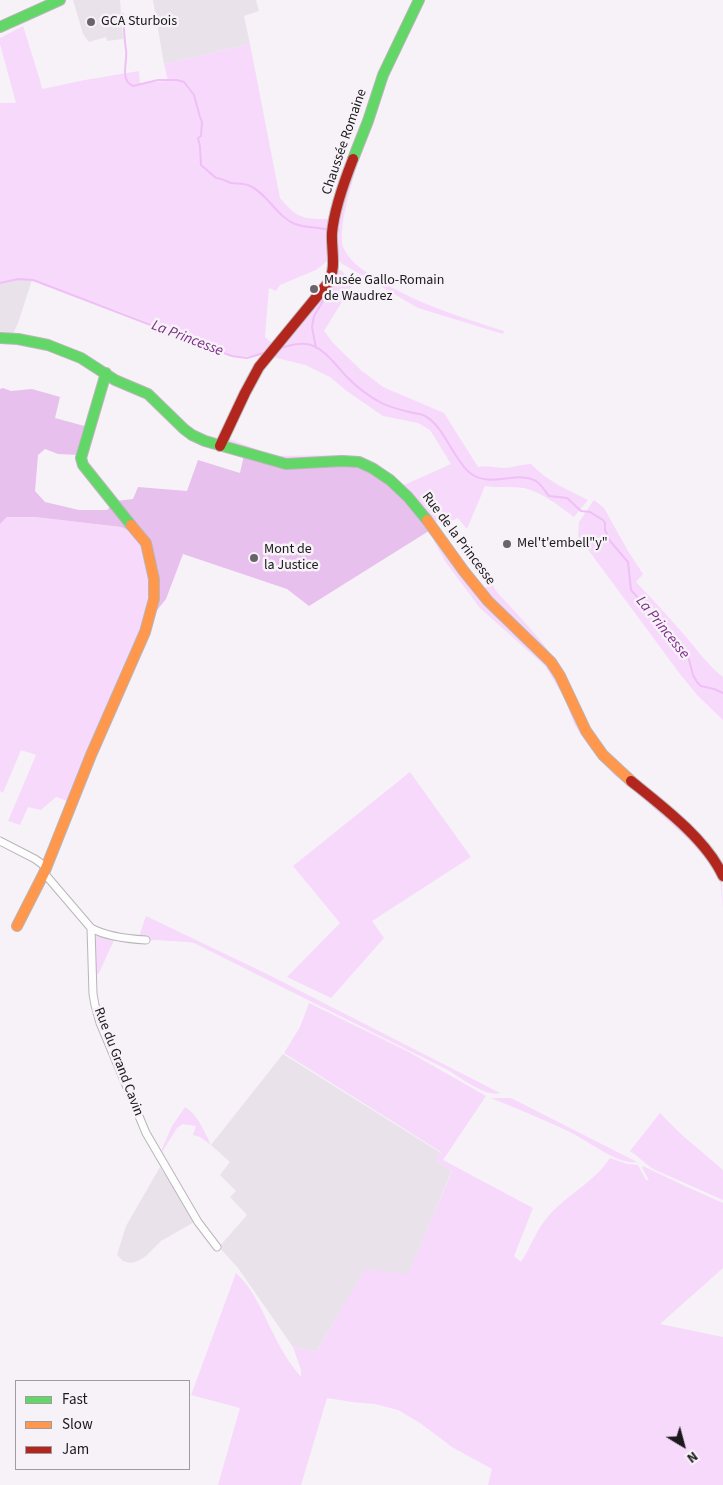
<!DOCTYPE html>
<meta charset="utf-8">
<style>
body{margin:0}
#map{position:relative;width:723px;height:1485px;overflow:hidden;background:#f6f2f7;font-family:"Source Sans 3",sans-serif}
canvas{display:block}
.legend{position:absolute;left:15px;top:1380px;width:175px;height:90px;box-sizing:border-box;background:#f7f1f8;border:1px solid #9f9ba0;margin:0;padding:6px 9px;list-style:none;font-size:15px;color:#1b191b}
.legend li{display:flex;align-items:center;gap:10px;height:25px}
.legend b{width:25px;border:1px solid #9f9ba0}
.north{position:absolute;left:658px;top:1420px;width:50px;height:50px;-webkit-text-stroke:4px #f7f1f8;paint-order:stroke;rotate:143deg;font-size:14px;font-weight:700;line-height:20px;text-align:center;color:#1b191b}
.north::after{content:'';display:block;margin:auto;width:18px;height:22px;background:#1b191b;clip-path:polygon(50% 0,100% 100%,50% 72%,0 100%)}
</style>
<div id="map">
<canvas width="723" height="1485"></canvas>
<ul class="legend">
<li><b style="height:6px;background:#63d668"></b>Fast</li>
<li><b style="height:6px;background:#ff974d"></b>Slow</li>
<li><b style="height:6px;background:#b3261e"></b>Jam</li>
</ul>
<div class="north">N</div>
</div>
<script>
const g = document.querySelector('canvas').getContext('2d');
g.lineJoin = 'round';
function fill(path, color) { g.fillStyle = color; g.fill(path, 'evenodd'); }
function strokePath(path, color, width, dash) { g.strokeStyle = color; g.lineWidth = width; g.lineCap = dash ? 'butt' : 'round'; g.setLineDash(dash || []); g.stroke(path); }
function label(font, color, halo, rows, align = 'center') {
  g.font = font + ' "Source Sans 3",sans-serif'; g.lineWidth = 5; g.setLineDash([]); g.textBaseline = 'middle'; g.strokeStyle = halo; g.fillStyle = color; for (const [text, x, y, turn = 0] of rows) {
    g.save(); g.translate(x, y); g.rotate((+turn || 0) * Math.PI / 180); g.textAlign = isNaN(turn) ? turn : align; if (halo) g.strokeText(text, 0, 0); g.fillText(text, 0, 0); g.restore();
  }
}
fill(new Path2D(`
 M73 0H120L123 39 107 41 106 37 89 42 83 34Z
 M153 0H256L259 11 244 16 250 44 164 64Z
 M16 280H32L18 323 12 336H0V284Z
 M283 1054 441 1153 436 1161 452 1170 408 1275 365 1270 316 1352 293 1347 238 1268 219 1247 247 1215 230 1197 236 1191 220 1175 230 1162 211 1145Z
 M160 1167 196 1221 161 1241 146 1256 138 1261 131 1263 123 1261 117 1255 126 1226Z`), '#e9e2eb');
fill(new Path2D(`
 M23 26 40 80 42 89 85 80 139 71 140 83 168 81 164 64 250 44 280 198C297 218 302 219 328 219L333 200 353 150 347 169 331 258 316 270 280 285 276 291 269 288 265 337 274 345C262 357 248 358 232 355L113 309 32 280H16L0 284V103H16L0 44V38Z
 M373 117C365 143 334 226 344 249 349 260 361 269 371 275 412 302 457 316 504 331L503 334 418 308 346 266C343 264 340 263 338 259 334 251 336 240 337 232 341 191 358 155 373 117Z
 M341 270 353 284 324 331 334 344 362 371 383 387 444 413 478 467C486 466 494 467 503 468 512 468 522 464 531 464 547 481 568 490 588 500L574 517C559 506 542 492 524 488 511 486 497 488 485 486L467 529 458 518 451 521 444 515 434 524 282 462 227 443V438L273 456 348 455 378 464 402 486 451 464 430 430 418 423 383 416 348 392 330 377 305 365 273 357 337 271Z
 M594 500 604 508 628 551 643 574 636 582C653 600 670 618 686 637 698 651 708 665 723 677V720L697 695 680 674 578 536 579 522Z
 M7 517H35L121 527 142 536 151 570 148 619 70 802 56 797 41 810 28 807 20 825 8 821 36 755 21 750 3 793 0 791V524Z
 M432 529 445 548 553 667 586 734 685 831 721 875 723 909 720 879 708 861 688 839 628 785 615 776 590 748 574 724 564 697 545 666 480 608 445 561 434 541Z
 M492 584 497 592C513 610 561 658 564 679L481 590Z
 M410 772 471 857 372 921 384 938 331 998 287 977 340 923 293 866Z
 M146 916 267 974 500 1093C487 1098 458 1076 446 1069L194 943C175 940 157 941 138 939Z
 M97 935H100L115 938 99 973 95 977 94 942 95 938Z
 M309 1003 409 1052 486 1096 443 1160 533 1208 514 1256 521 1262C530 1249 535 1232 546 1219 564 1196 594 1183 610 1158L627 1164 638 1165 646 1180H649L642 1168 643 1166 687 1187 723 1203V1268L660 1324 723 1337V1485H488L492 1469 452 1447 420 1423 398 1410 375 1404 352 1402 327 1398 301 1485H218L240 1408 191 1395 236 1273C254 1289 263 1314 274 1335 281 1350 291 1365 301 1377V1370L293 1347 316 1352 365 1269 408 1274 452 1171 436 1161 441 1152 284 1053 300 1027Z
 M491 1098H511L637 1162C618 1165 588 1141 570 1132 545 1120 518 1109 491 1098Z
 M185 1107C198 1115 204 1131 211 1145L200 1137 193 1135 196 1126 183 1124 177 1128 162 1152 161 1151 172 1126Z
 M660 1113 682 1135 723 1170V1200L653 1169C645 1164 638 1156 630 1151Z`), '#f7d9fb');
fill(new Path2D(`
 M3 388 11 391 32 389 60 397 55 418 88 427 80 455 58 454 45 449 38 455 35 491 45 502 79 510H107L116 501 133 499 138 487 187 491 198 460 240 473 244 455 276 466 345 463 378 472 432 529 309 606 287 589 183 554 166 599 154 614 158 581 154 553 149 540 121 527 35 517H7L0 524V389Z`), '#e8c0ed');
strokePath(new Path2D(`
 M123 14C124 26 124 38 126 50 128 61 119 80 133 86L158 80H177L184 82 194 95 200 117 202 122 201 136 198 138 200 147 201 165 216 178C222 178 225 181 231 183 237 184 245 183 250 186 267 193 277 217 295 224 305 228 318 227 329 230
 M0 283 18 279 33 280 232 356 247 358 264 353
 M281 348C291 345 301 342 311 345 326 350 337 367 348 378 357 387 367 395 378 401 389 408 402 410 414 413 417 414 422 414 425 416 444 426 453 459 470 473 491 489 516 470 536 481 541 484 545 491 549 496L567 498 581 511 590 512 603 520 605 523V530L610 541 628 562 631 590 655 617 668 636 688 656 693 675 697 682 701 686 714 689 723 693
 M316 348 312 327 314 316 337 277`), '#f0bff7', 2);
const street = new Path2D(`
 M0 841 35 859 46 867
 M44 873 91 928C107 937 128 939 146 940
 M91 928 93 994 95 1005 100 1023 146 1133 198 1222 217 1247`);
const fast = new Path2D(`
 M0 27 60 0
 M353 159 368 121 383 75 419 0
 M0 338 18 339 48 345 81 358 115 380 148 394 184 429 192 435 205 441 286 464 342 461 359 462 372 468 390 480 408 497 427 520
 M106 373 81 458 83 465 131 525`);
const slow = new Path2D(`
 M427 520 463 570 488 601 551 662 560 676 586 731 603 755 631 781
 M17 926 44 873 91 755 145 632 154 599V579L146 543 131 525`);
const jam = new Path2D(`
 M220 446 245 393 259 367 328 283C337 268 331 250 332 233 334 209 344 182 353 159
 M631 781C662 806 706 839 723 876`);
strokePath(street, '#b9b6b9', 9);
strokePath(fast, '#b9b6b9', 12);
strokePath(slow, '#b9b6b9', 12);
strokePath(jam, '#b9b6b9', 12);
strokePath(street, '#fefdfe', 7);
strokePath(fast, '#63d668', 10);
strokePath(slow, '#ff974d', 10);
strokePath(jam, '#b3261e', 10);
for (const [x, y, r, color] of [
 [91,22,5,"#686568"],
 [314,289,5,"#686568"],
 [507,544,5,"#686568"],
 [254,558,5,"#686568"]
]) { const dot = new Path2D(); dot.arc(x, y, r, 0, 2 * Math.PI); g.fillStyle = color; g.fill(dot); strokePath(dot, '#f7f1f8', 2); }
label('14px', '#1b191b', '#f7f1f8', [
 ["GCA Sturbois",101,22],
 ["Musée Gallo-Romain",324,281],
 ["de Waudrez",324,297],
 ["Mel't'embell\"y\"",517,544],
 ["Mont de",264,550],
 ["la Justice",264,566]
], 'left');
label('14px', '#1b191b', '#f7f1f8', [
 ["Chaussée Romaine",345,142,-71],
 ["Rue de la Princesse",458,539,53],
 ["Rue du Grand Cavin",118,1062,69]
]);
label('italic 15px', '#7b2b86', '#f7f1f8', [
 ["La Princesse",187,339,21],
 ["La Princesse",662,628,51]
]);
</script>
